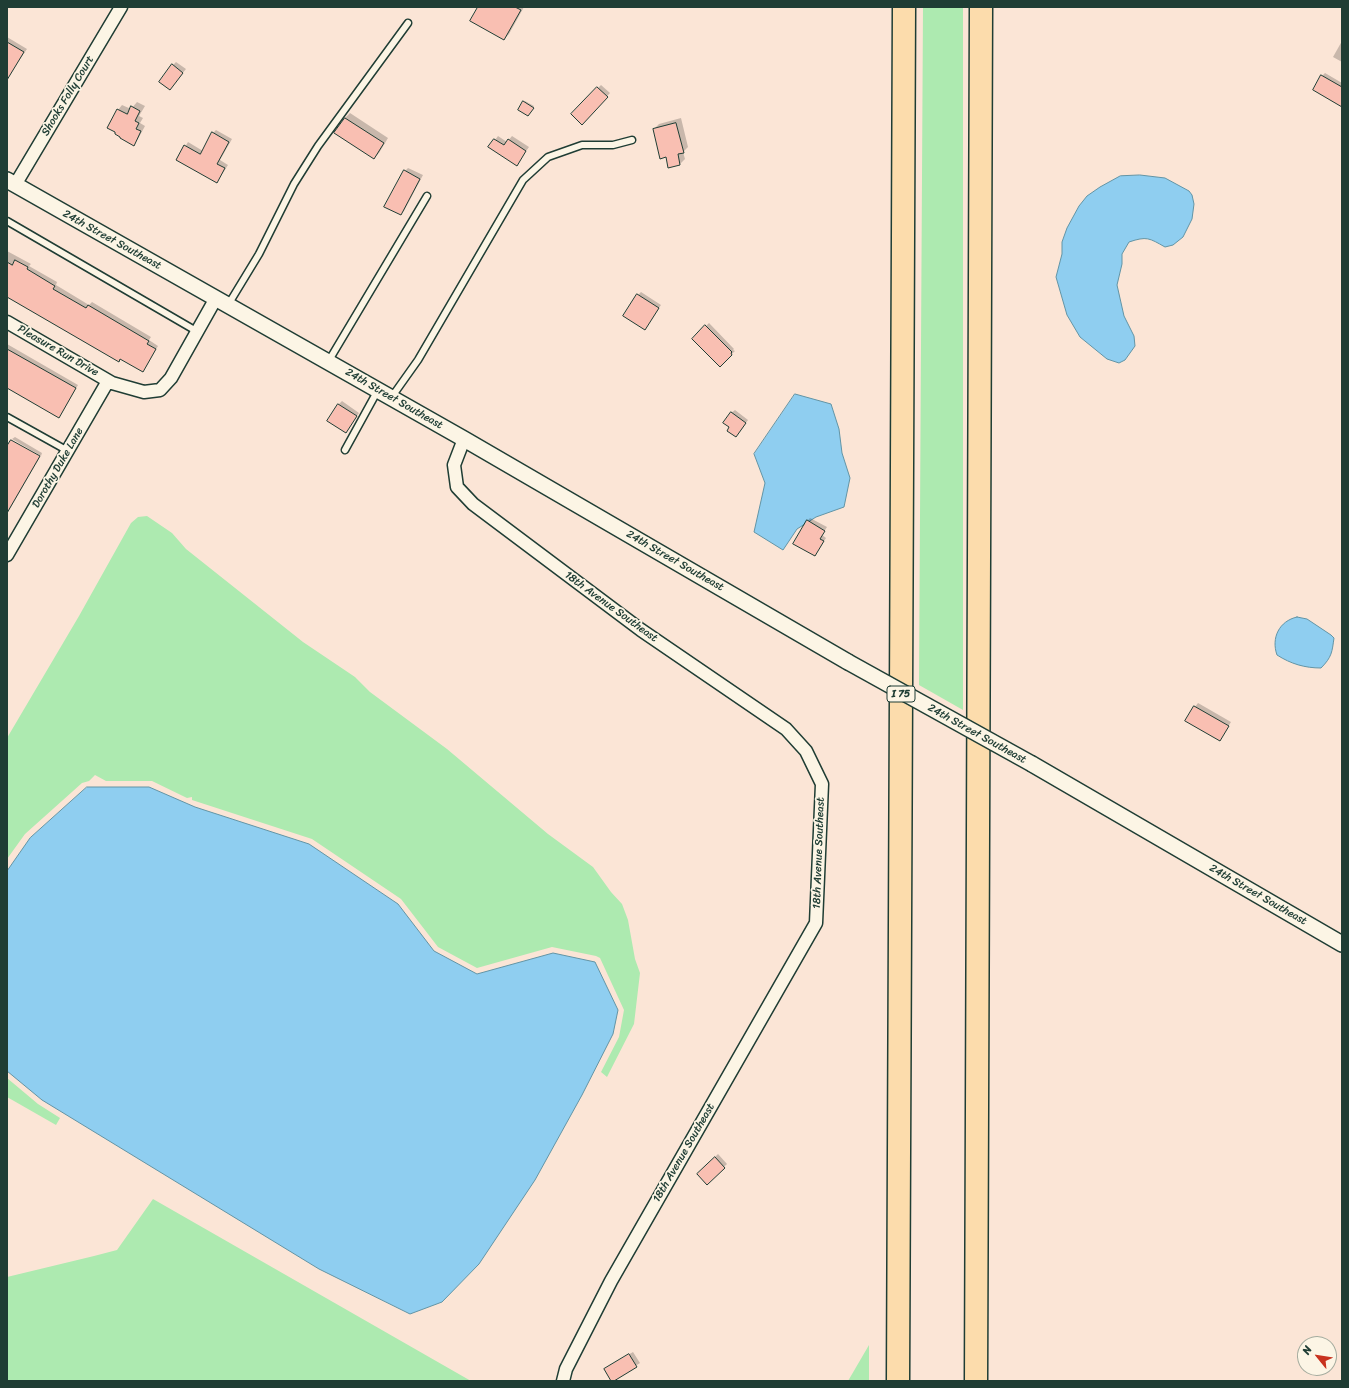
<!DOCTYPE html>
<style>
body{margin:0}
#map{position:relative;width:1349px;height:1388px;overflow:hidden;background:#fbe5d6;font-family:Sriracha,sans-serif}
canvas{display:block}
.frame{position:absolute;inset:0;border:8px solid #1f3d34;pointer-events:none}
.north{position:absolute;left:1297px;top:1336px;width:40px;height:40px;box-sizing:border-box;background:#fcf5e5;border:1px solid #a4ab9e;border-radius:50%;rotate:300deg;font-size:11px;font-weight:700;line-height:16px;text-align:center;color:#1f3d34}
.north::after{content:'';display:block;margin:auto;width:14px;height:18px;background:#c8321e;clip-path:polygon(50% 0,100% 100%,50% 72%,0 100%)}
</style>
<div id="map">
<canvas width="1349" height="1388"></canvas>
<div class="frame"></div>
<div class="north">N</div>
</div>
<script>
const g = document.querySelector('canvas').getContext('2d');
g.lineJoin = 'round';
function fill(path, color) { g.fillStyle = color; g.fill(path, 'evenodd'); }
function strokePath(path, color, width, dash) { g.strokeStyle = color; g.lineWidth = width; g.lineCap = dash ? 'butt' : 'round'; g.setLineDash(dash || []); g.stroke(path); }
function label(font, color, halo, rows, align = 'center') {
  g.font = font + ' Sriracha,sans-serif'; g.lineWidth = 3.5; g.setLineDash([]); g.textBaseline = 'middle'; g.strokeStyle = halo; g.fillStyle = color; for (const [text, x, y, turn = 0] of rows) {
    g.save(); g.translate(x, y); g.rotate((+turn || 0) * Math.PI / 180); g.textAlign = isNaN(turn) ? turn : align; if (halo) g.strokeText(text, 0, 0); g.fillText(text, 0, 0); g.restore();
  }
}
fill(new Path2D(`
 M923 7H963V710L919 685Z
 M147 516 172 533 186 549 303 642 355 677 370 692 447 749 548 834 593 867 611 892 622 904 628 920 635 959 640 973 634 1024 607 1077 601 1072 619 1037 624 1010 600 958 596 956 552 947 477 968 438 947 401 899 312 839 192 800V797L187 798 152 781H106L95 775 89 781 82 783 25 834 7 859V738L79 616 131 523 138 517Z
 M7 1078 38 1104 60 1118 56 1125 7 1097Z
 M153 1199 471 1381H7V1277L94 1256 117 1250Z
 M869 1345V1381H848Z`), '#adeab0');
const water = new Path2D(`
 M1140 175 1165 178 1189 191 1192 195 1194 204 1192 219 1183 237 1173 245 1165 247C1149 238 1147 236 1129 242L1122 254V264L1117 285 1124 316 1134 336 1135 346 1125 360 1119 363 1107 359 1080 337 1067 315 1056 277 1062 254V242L1067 228 1079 206 1087 196 1100 187 1120 176Z
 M795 394 831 404 839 429 842 453 850 478 844 507 816 517 797 529 783 550 754 532 765 483 754 454Z
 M1297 617 1307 619 1331 635 1334 638C1332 652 1332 657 1321 668 1305 668 1291 664 1277 655 1271 638 1279 621 1297 617Z
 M87 787H149L195 807 309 844 398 904 434 951 477 974 553 953 595 962 618 1010 613 1034 582 1095 535 1180 479 1264 442 1302 410 1314 319 1269 42 1100 7 1071V871L30 838Z`);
fill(water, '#8fcef0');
strokePath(water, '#6294a5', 1);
fill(new Path2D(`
 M479 7H524L509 34 504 39Z
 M7 37 27 49 11 72 7 70Z
 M1342 41V62L1333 57Z
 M176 62 186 69 170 89 173 65Z
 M1325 73 1342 83V102L1321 77Z
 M601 85 610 93 582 123 572 114Z
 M525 101 534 106 529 114 524 102Z
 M137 102 145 106 139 116 143 118 140 123 145 126 138 139 133 144 118 110 122 105 131 109Z
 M350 113 388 138 379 153 374 158 335 133 345 118Z
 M681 118 688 147 683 152 685 159 680 164 669 167 666 156 654 129 659 124Z
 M216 130 232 139 220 160 228 165 217 182 178 159 188 142 203 151 213 133Z
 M498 136 507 142 512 136 529 147 517 164 490 147Z
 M408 168 423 175 404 211 401 214 405 171Z
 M7 251 31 264 29 266 57 282 56 285 89 305 92 302 151 337 149 340 158 346 146 367 143 370 7 295Z
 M641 292 661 305 645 329 638 295Z
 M709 323 734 349 733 350 735 351 720 365 693 339Z
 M7 344 78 385 62 413 59 417 7 382Z
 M342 401 359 413 346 432 339 404Z
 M735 410 748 420 739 433 731 427V413Z
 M15 437 42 453 41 456 12 439Z
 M11 441 40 457 7 514V448Z
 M810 518 827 527 822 535 826 538 815 555 807 521Z
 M1198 703 1231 722 1220 740 1195 707Z
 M718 1154 727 1164 707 1183 698 1174Z
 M633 1352 640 1363 612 1381 609 1366Z`), '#0003');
const building = new Path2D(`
 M478 7H515L521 10 504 40 470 21Z
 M7 42 24 52 7 80Z
 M172 64 183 73 170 90 159 82Z
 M1321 75 1342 87V107L1313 90Z
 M597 87 608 97 582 125 571 114Z
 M523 101 534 108 528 116 518 110Z
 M131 106 140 111 135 121 139 123 136 129 141 131 134 146 120 138V137L115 134V132L107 128 117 109 127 114Z
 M345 118 384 143 374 159 334 133Z
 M676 123 684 153 678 154 680 165 668 168 666 157 660 159 653 129Z
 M212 132 229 142 217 164 225 168 217 183 176 160 184 145 200 154Z
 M494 139 504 145 508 139 526 151 517 166 488 147Z
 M404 170 420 179 401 215 384 207Z
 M15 260 28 267 27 269 55 286 53 289 86 308 88 305 149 341 147 344 156 349 143 372 120 359 119 362 7 297V262L12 265Z
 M637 294 659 308 645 330 623 316Z
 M705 325 732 352 731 353 732 355 720 367 692 339Z
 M7 349 76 388 59 418 7 388Z
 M338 404 357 416 346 433 327 421Z
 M731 412 746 423 736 437 727 431 729 427 723 423Z
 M11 440 40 456 7 513V446Z
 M807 520 825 531 820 539 824 541 815 556 793 544Z
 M1194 706 1229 726 1220 741 1185 721Z
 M715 1157 725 1168 707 1185 697 1174Z
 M629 1354 637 1367 614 1381H611L604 1369Z`);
fill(building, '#f9bfb2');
strokePath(building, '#1f3d34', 1);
const service = new Path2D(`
 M7 221 198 332
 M228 305 259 254 294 184 318 146 408 23
 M328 362 427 196
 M391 398 418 360 523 180 548 157 582 145H613L632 140
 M7 417 68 451
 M345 450 378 390`);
const minor = new Path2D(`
 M15 185 121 7
 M7 322 112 383 144 392 160 390 171 378 216 298
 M464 439 454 465 457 487 473 504 641 630 786 729 806 751 822 784 816 923 611 1281 566 1369 563 1381
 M7 555 108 381`);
const tertiary = new Path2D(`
 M7 180 464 439 848 662
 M1032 764 1342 944`);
const motorway = new Path2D(`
 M898 1381 904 7
 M976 1381 981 7`);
strokePath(service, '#1f3d34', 9);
strokePath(minor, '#1f3d34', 15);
strokePath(tertiary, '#1f3d34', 18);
strokePath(motorway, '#1f3d34', 25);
strokePath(service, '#fcf5e5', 6);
strokePath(minor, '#fcf5e5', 12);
strokePath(tertiary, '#fcf5e5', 15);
strokePath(motorway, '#fcdcac', 22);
const tertiaryBridge = new Path2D(`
 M848 662 1032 764`);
strokePath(tertiaryBridge, '#1f3d34', 18, []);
strokePath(tertiaryBridge, '#fcf5e5', 15);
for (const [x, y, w] of [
 [901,694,28]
]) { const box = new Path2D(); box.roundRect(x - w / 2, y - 8, w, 16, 3); g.fillStyle = '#fcf5e5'; g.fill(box); strokePath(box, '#1f3d34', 1); }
label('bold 10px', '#1f3d34', null, [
 ["I 75",901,694]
]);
label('11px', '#1f3d34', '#fcf5e5', [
 ["Shooks Folly Court",68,96,-59],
 ["24th Street Southeast",112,240,29],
 ["Pleasure Run Drive",58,351,30],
 ["24th Street Southeast",394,399,30],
 ["Dorothy Duke Lane",58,468,-60],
 ["24th Street Southeast",675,561,30],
 ["18th Avenue Southeast",611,607,36],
 ["24th Street Southeast",977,734,29],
 ["18th Avenue Southeast",819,853,-88],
 ["24th Street Southeast",1258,895,30],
 ["18th Avenue Southeast",684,1153,-60]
]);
</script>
